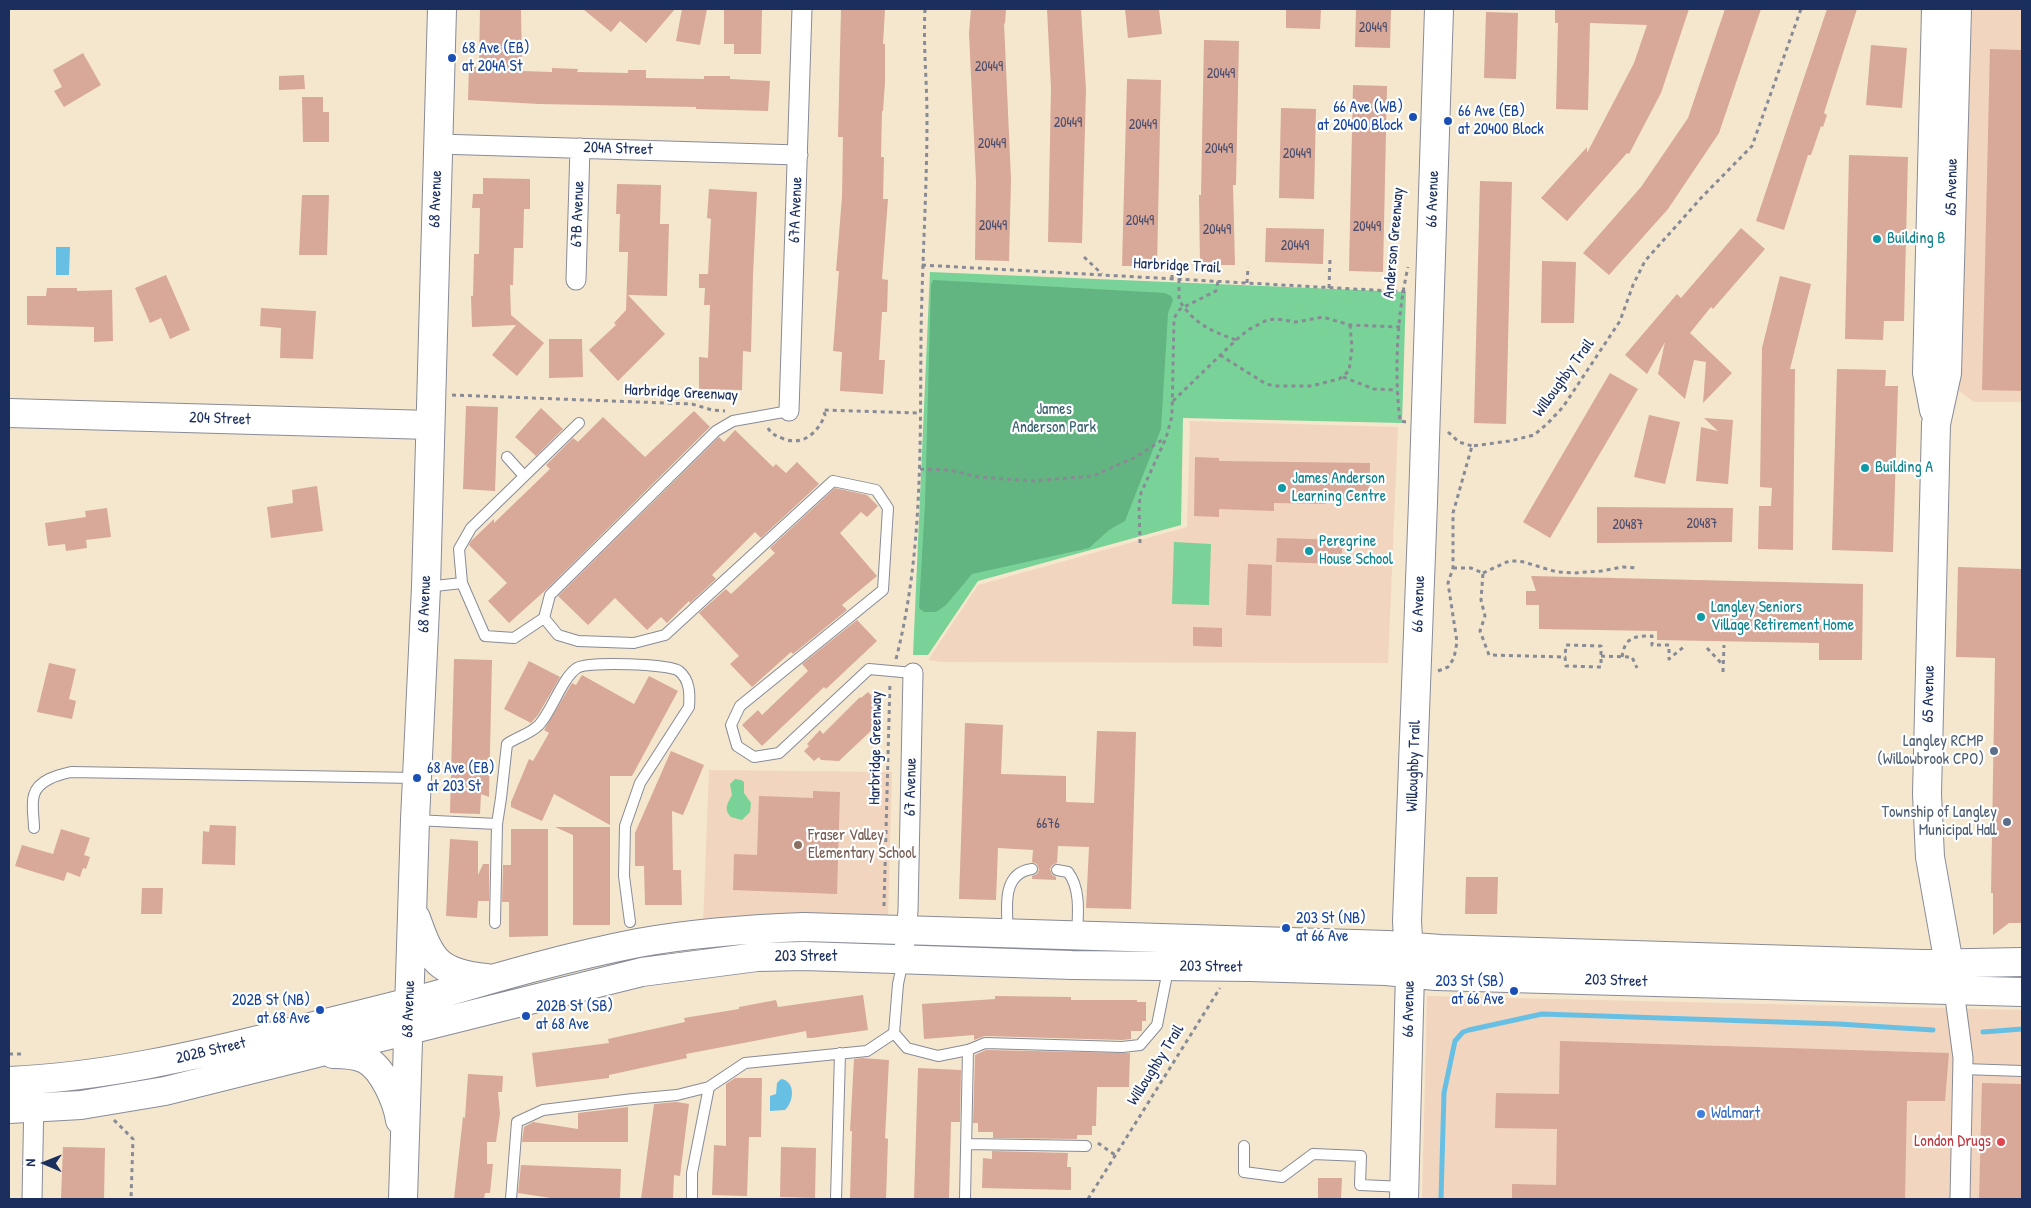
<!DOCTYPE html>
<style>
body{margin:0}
#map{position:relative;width:2031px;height:1208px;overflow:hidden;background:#f4e7ce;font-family:"Patrick Hand",sans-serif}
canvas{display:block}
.frame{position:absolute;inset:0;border:10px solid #1b2f5e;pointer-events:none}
.north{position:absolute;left:20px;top:1138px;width:50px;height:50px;-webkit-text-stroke:4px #fff;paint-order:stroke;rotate:271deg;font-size:14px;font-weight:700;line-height:20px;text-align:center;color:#1b2f5e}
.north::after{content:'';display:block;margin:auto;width:18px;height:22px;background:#1b2f5e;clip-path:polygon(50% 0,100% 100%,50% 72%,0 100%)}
</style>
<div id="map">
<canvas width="2031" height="1208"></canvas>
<div class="frame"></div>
<div class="north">N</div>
</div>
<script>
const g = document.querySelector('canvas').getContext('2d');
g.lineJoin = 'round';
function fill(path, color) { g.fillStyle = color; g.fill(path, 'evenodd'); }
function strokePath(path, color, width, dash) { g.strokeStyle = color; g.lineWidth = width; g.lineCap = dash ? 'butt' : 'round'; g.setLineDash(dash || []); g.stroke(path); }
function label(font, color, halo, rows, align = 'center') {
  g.font = font + ' "Patrick Hand",sans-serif'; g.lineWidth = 4.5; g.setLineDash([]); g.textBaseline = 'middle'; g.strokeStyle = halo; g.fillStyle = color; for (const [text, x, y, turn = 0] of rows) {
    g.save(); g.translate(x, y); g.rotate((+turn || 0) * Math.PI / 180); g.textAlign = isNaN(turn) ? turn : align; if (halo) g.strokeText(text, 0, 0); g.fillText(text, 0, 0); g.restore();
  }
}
fill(new Path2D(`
 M1972 9H2022V402H1974L1959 391Z
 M1190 421 1398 427 1388 663 941 662 928 660 978 585 1187 527Z
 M709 770 892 772 888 919 703 925Z
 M1427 996 2022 1010V1199H1422Z`), '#f2d5be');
fill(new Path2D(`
 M930 272 1406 292 1402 423 1183 418 1181 525 978 581 928 655H913Z
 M1174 542 1211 544 1209 605 1172 604Z
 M735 779 741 780 744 782V793L751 803 750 812 742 820 731 817C723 809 728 803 732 795L730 784Z`), '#79d297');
fill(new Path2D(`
 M933 280 1165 293 1171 296 1173 300 1168 313 1161 429 1125 521 1109 530 1089 548 972 574 946 605 936 612H924L919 608 925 504 931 285Z`), '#62b480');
fill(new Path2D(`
 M56 247H70L69 275H56Z
 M781 1079C796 1081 794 1102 785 1110L770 1111V1096L776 1094 777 1083Z`), '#67c0e4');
strokePath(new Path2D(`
 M1983 1032 2022 1029
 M1441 1199 1444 1093 1455 1041 1463 1032 1469 1030 1542 1014 1839 1024 1933 1030`), '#67c0e4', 5);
fill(new Path2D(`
 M480 9H521L522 71 552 72V68L578 69 577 72 628 73V70H646V78L704 79V76H730V79L770 81 768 111 696 109V107L539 104 468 100 469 67H479Z
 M583 9H675L646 43 620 21 611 32Z
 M682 9H707L700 45 676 41Z
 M724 9H762L761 54H734V44H724Z
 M841 9H885L883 44H885V82L883 111H882L881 157H884L883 199H888L882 279 888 280 887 312H882L879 360H885L883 394 840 391 842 352 833 351 839 271H836L842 197 843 137H838Z
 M971 9H1006L1005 24 1004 23 1011 179 1009 261 975 260 976 181 969 33Z
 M1047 9H1081L1086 89 1082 243 1048 242 1051 88Z
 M1125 9H1159L1162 34 1128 38Z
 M1286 9H1321L1320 29 1286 28Z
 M1356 9H1391L1390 48 1355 47Z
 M1555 9H1689L1661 93 1629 154 1627 153 1567 221 1541 198 1587 147V153L1634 63 1647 25 1590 23 1588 110 1556 109 1558 23H1555Z
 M1725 9H1761L1719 133 1668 209 1609 275 1583 253 1641 187 1688 118Z
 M1827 9H1857L1824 113 1827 115 1823 127 1821 126 1811 155H1808L1784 230 1756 221Z
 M1486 12 1518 13 1516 79 1484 78Z
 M1204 40 1239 41 1236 185H1233L1235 265H1200L1199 195H1201Z
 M1871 45 1907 48 1902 108 1866 105Z
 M1990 49 2022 50V391L1982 390Z
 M83 53 101 85 64 107 54 91 62 87 53 70Z
 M304 75 305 89 279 90V76Z
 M1127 79 1161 80 1157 266H1122Z
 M1353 85 1387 86 1383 272 1349 271Z
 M302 97H323V112H329V142H303Z
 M1281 108 1316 109 1314 199 1279 198Z
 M1849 155 1908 157 1904 321H1884L1883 340 1845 339Z
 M483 178 530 179V209H524L523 248H514L513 285H510L511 315 544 343 517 376 492 355 516 325 472 327 471 296H473L474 254H479L480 208H472L473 194H483Z
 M1480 181 1512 182 1506 424 1474 423Z
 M617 184 661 185 660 224H669L667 296 628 295 665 334 618 381 589 350 616 325 614 323 626 310 628 252H619L620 214H616Z
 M709 189 757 192 753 275 751 352 743 351 742 390 699 389V357L708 358 710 305H704L705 288H699V274H708L711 219 707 218Z
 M302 195H329L327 255H299Z
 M1266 228 1324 229 1323 264 1265 262Z
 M1741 228 1765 249 1713 309 1711 307 1690 333 1732 373 1703 403 1706 362 1694 360 1685 399 1658 374 1665 342 1647 374 1625 355 1677 294 1681 298Z
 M1542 261 1576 262 1574 323H1541Z
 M166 275 190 330 170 339 161 318 150 323 135 288Z
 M1780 276 1811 284 1790 369H1795L1793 550 1758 549 1759 506H1771L1772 488 1760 487 1762 348Z
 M47 288H77V291L112 290 113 341 94 342V327L27 325V296H46Z
 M261 308 316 311 313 359 280 358 281 328 260 326Z
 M549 339H582L583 377 549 378Z
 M1837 369 1886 370 1885 386H1898L1893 552 1832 550Z
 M1610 373 1638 389 1550 538 1523 522Z
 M466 406 498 407 495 491 463 489Z
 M541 408 563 429 536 456 515 437Z
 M694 411 710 427 549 587 509 623 488 601 507 583 469 545 471 541 494 519V523L550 469 546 465 573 438 578 442 603 417 645 457Z
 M1649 415 1680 422 1665 484 1634 477Z
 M1704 418 1733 420 1728 484 1696 481 1701 427 1718 431Z
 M735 430 773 467 776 464 786 473 797 462 819 484 761 538 755 532 712 575 716 579 690 603 689 601 667 623 661 617 647 630 615 598 588 625 558 596 719 437 724 442Z
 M1195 457 1219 458V461L1370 463 1369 501 1326 499V504L1274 503V511L1219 509V517L1194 516Z
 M317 486 323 531 271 538 267 507 293 503 292 490Z
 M835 488 867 495 878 506 867 517 861 512 840 533 877 576 842 605 847 610 793 654 791 652 752 687 730 664 739 656 699 613 726 589 731 594 775 553 770 548Z
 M1597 507 1733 508 1732 542 1597 543Z
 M107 508 111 537 86 540 87 548 66 551 65 544 48 546 45 523 86 517 85 511Z
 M1277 538 1343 540 1341 564 1276 562Z
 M1248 564 1272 565 1271 616 1246 615Z
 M1958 567 2022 569V923H2009L1993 935V893H1991L1995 658 1956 657Z
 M1531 576 1863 584 1862 660H1819V643L1657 640V631L1539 629V605H1526V591H1536Z
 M857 620 877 641 826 689 824 687 762 746 742 725 758 710 762 715 808 671 802 664Z
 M1193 627 1222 628V647L1193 646Z
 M454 659 492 660 489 797 481 794 480 814 450 813Z
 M529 661 560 677 538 715 531 723 504 709Z
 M49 663 76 669 69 699 76 701 72 719 37 712Z
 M582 675 634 704 649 676 678 691 632 776H610V825L554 794 542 821 511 807V802L529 759 533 761 549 733 544 730 572 683 576 685Z
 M868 692 876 700V726L839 761 821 760 819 757 814 761 804 751 809 746 807 744 820 730 823 734 860 697 861 698Z
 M965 723 1003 725 1001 774 1066 776V802L1094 803 1097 731 1136 732 1131 909 1086 908 1089 847 1058 846 1057 863 1052 865 1050 869 1052 875 1056 877V880L1032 879V876L1037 874 1039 870 1037 864 1032 862 1033 850 998 848 996 900 959 899Z
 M671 751 704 765 683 815 672 811 673 870H681L682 905H645L644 866H635V833Z
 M813 791 840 792 837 894 733 890 734 854 757 855 759 796 813 798Z
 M210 825 236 826 235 865 202 864 203 831 209 832Z
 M555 827H610V925H573V835Z
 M61 829 90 838 84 855 90 857 86 869 83 868 80 877 67 872 64 881 15 866 22 845 53 854Z
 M511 829H548V936L509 937V902H502L503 865H511Z
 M450 839 478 841V875L483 864H489V901H478L477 918 446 916Z
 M1466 877H1498L1497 914H1465Z
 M142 888H163L162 914H141Z
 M863 995 868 1030 812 1038H807L806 1031 686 1054 687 1058 609 1075V1078L536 1087 532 1053 609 1043 608 1039 685 1022 684 1018 739 1009V1007L776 1000 778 1007Z
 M995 996 1071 997V1000H1137V1002H1146V1021H1142V1031H1131V1039L1122 1040 985 1036 974 1040V1035L924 1039 922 1004 995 999Z
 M1560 1041 1949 1053 1945 1101H1907L1905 1199H1512V1184L1556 1185 1557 1129 1495 1128 1496 1093 1559 1094Z
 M986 1050 1130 1053 1129 1087H1097L1096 1126H1092V1135H1077V1139L993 1138V1132H978V1123H973L975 1055Z
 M862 1058 889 1060 885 1138 888 1139 886 1199H850L852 1131H850L854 1059Z
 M918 1068 961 1070 960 1122H951L949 1199H914Z
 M468 1074 503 1076 502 1092H498L500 1114 496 1142H487V1164H493L490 1193H485L484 1199H454L463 1117 465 1118Z
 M735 1078H762L761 1137H749L747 1196 712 1195 714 1145 726 1146V1084Z
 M1982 1083 2022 1084V1199H1979Z
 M676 1102 689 1104 680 1176 674 1175 673 1199H641L654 1104Z
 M628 1107V1142H522L524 1127 533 1122 578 1129V1113Z
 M63 1147 105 1148 104 1199H61Z
 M781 1147 816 1148 815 1198 780 1197Z
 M992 1151 1068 1153 1067 1167H1071V1190L982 1188 983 1158 992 1159Z
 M521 1165 621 1169 620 1199H557L518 1193Z
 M1318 1178H1342L1341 1199H1318Z`), '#d8a899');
const lane = new Path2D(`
 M789 411 733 421 716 431 550 595 544 618 558 635 578 641 634 643 665 635 833 481 876 490 888 508 883 590 740 706 731 725 737 746 754 757 779 753 869 669 913 673
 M507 457 524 476
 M426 587 462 583
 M544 618 514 638 485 636 462 583 459 549 471 528 579 423
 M415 820 497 824
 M34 828C34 818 31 804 34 795 38 780 58 775 71 772L416 778
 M1057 870 1068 872C1081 889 1078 914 1077 935
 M495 923 497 824 501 798 507 744C517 737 530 734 539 725 552 711 562 678 577 668 587 661 670 664 679 671 690 680 690 694 689 707L640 783 625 826 624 876 630 922
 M1008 933C1007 909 1001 873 1032 869
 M894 1033 907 1048 938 1056 968 1050 985 1043 1122 1047 1140 1045 1157 1025 1166 980 1167 966 1172 954 1186 944
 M1963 1069 2022 1071
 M967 1144 1086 1146
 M1244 1146V1172L1282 1177 1313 1154 1361 1156 1360 1185 1404 1187
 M511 1199 517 1122 543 1110 633 1099 677 1095 709 1087 745 1063 867 1051 894 1033 898 984 903 961
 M692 1199V1173L709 1087
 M836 1199 840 1053
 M965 1199 968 1050`);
const street = new Path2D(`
 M438 144 798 155
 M576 280 580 148
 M789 411 802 9
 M903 960 908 911 913 673
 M1954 990 1963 1058 1960 1199
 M32 1199 34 1096`);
const secondary = new Path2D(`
 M1934 410 1927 373 1936 9
 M9 413 430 425
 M416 918C431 961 438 973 486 978
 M1952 981 1930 857 1927 794 1936 424 1947 373 1957 9
 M333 1054C343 1054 355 1054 365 1059 383 1068 397 1101 400 1120
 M9 1081C103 1077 195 1056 286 1033 337 1020 389 1008 440 994 505 975 571 956 638 943 693 933 748 929 804 927L1387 945 1440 949 1922 964 2022 962
 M9 1109 81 1105 165 1091 642 972 757 957 805 956 1072 965 1250 967 1386 971 1436 976 2022 992
 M403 1199 415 820 426 587 442 9
 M1404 1199 1410 973 1407 921 1423 502 1439 9`);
strokePath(lane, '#888b96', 12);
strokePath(street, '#888b96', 21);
strokePath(secondary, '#888b96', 30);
strokePath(new Path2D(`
 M1084 257 1102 274
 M922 265 1409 292
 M1172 279V273
 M1179 279V300C1194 324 1211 331 1236 340
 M1247 283 1248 267
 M1329 288 1330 260
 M1220 355 1266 384 1275 386H1311L1339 379 1349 371 1352 348 1350 325
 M1343 377 1374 389 1396 390
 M452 395 692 404 712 410 725 411
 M1173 401 1236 340 1248 330 1267 320 1277 319 1296 322 1323 317 1350 325 1400 327
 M1406 422 1400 421C1394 372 1397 315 1408 267
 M768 428C772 435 777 436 784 439 804 446 818 432 825 415L823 410 920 413
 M1448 432 1459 442 1472 446
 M920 469 950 470 978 477 1032 481 1093 476 1136 457 1165 438
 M1140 543 1139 505 1141 493 1166 438 1172 416 1174 318 1180 309 1216 291 1218 281
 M1453 568H1471L1483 573 1481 600 1485 616 1480 631 1489 655 1565 657 1566 666 1601 667V646L1566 645 1565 657
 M1483 573 1509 561H1520L1557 572 1574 573 1601 571 1623 567 1638 568
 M1707 648 1723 665
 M1601 656 1632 657 1637 668
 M1622 657C1625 637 1634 636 1652 636V645H1669V659L1686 645
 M896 659C923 554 920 444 921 337 922 264 927 191 927 118 927 81 923 45 925 9
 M1438 671 1448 667 1454 658 1457 642 1448 583 1453 568V513L1472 446 1510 441 1534 435 1548 423 1563 407 1620 321 1633 285 1645 261 1701 198 1752 146 1801 9
 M1723 672 1724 645
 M884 906 890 682
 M9 1054H21
 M114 1120 133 1139 131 1199
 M1098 1143 1115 1155
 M1088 1199 1220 988`), '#888b96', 3, [4, 4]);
strokePath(lane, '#fff', 10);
strokePath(street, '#fff', 19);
strokePath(secondary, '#fff', 28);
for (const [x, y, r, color] of [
 [452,58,5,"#1a4fb4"],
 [1413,117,5,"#1a4fb4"],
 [1448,121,5,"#1a4fb4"],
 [1877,239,5,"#0f9aa8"],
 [1865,468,5,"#0f9aa8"],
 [1282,488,5,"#0f9aa8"],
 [1309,551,5,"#0f9aa8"],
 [1701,617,5,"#0f9aa8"],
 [1994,751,5,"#5c6f8a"],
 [417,778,5,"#1a4fb4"],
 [2007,822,5,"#5c6f8a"],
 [798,845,5,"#8d6e63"],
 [1286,928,5,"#1a4fb4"],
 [1514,991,5,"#1a4fb4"],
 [320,1010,5,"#1a4fb4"],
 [526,1016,5,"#1a4fb4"],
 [1701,1114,5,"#3f7fe0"],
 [2001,1142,5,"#e0444e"]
]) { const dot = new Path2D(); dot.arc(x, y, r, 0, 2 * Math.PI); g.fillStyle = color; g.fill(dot); strokePath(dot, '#fff', 2); }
label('14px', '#4a4d6d', null, [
 ["20449",1373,28],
 ["20449",989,67],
 ["20449",1221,74],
 ["20449",1068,123],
 ["20449",1143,125],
 ["20449",992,144],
 ["20449",1219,149],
 ["20449",1297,154],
 ["20449",1140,221],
 ["20449",993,226],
 ["20449",1367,227],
 ["20449",1217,230],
 ["20449",1295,246],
 ["20487",1702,524],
 ["20487",1628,525],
 ["6676",1048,824]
]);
label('16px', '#164399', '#fff', [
 ["68 Ave (EB)",462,49],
 ["at 204A St",462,67],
 ["66 Ave (WB)",1403,108,"right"],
 ["at 20400 Block",1403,126,"right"],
 ["66 Ave (EB)",1458,112],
 ["at 20400 Block",1458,130],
 ["68 Ave (EB)",427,769],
 ["at 203 St",427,787],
 ["203 St (NB)",1296,919],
 ["at 66 Ave",1296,937],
 ["203 St (SB)",1504,982,"right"],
 ["at 66 Ave",1504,1000,"right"],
 ["202B St (NB)",310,1001,"right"],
 ["at 68 Ave",310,1019,"right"],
 ["202B St (SB)",536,1007],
 ["at 68 Ave",536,1025]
], 'left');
label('16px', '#1b2f5e', '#fff', [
 ["204A Street",618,149,2],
 ["65 Avenue",1952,187,-89],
 ["68 Avenue",436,199,-88],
 ["66 Avenue",1433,199,-88],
 ["67A Avenue",796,210,-88],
 ["67B Avenue",578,214,-88],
 ["Anderson Greenway",1394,243,-85],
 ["Harbridge Trail",1177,266,3],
 ["Willoughby Trail",1564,378,-54],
 ["Harbridge Greenway",681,393,3],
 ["204 Street",220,419,2],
 ["68 Avenue",425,604,-88],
 ["66 Avenue",1419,604,-88],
 ["65 Avenue",1929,694,-89],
 ["Harbridge Greenway",876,748,-89],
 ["Willoughby Trail",1414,766,-88],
 ["67 Avenue",911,787,-89],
 ["203 Street",806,957],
 ["203 Street",1211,967,1],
 ["203 Street",1616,981,2],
 ["68 Avenue",409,1009,-88],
 ["66 Avenue",1409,1009,-89],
 ["202B Street",211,1051,-13],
 ["Willoughby Trail",1156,1065,-58]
]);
label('16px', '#0d838f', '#fff', [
 ["Building B",1887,239],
 ["Building A",1875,468],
 ["James Anderson",1292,479],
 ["Learning Centre",1292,497],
 ["Peregrine",1319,542],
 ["House School",1319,560],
 ["Langley Seniors",1711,608],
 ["Village Retirement Home",1711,626]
], 'left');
label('16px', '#37606f', '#fff', [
 ["James",1054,410],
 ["Anderson Park",1054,428]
]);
label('16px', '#4e5e75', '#fff', [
 ["Langley RCMP",1984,742],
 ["(Willowbrook CPO)",1984,760],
 ["Township of Langley",1997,813],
 ["Municipal Hall",1997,831]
], 'right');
label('16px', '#785e54', '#fff', [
 ["Fraser Valley",808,836],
 ["Elementary School",808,854]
], 'left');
label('16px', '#366cbe', '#fff', [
 ["Walmart",1711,1114]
], 'left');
label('16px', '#be3a42', '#fff', [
 ["London Drugs",1991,1142]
], 'right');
</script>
